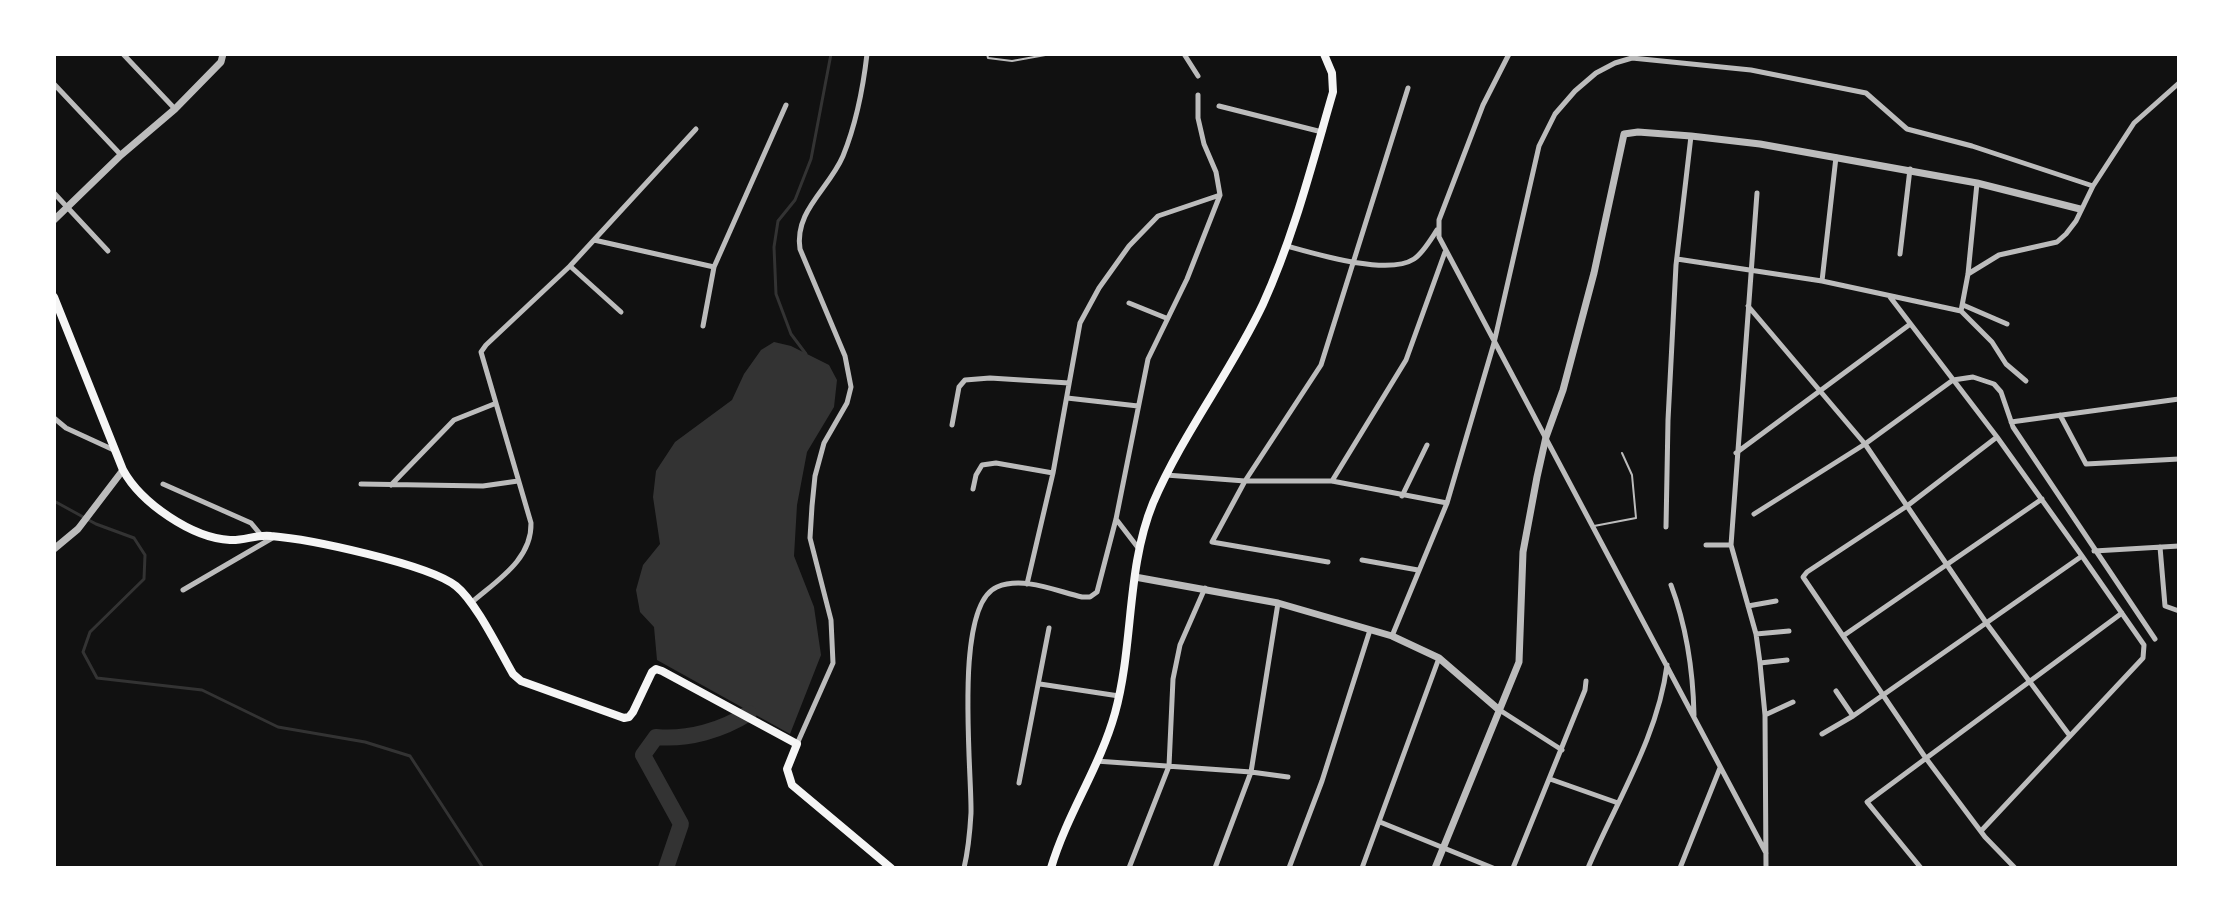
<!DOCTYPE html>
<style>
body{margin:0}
#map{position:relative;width:2233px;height:922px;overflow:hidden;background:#111;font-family:"IBM Plex Sans",sans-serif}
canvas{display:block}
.frame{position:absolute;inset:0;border:56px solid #fff;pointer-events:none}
</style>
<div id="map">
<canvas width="2233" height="922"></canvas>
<div class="frame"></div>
</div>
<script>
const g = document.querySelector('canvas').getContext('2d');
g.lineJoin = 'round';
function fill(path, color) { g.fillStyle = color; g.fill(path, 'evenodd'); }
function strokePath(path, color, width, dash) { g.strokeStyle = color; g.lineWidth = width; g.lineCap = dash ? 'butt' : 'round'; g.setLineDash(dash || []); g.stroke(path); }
fill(new Path2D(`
 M774 342 791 346 829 365 837 380 834 407 807 452 797 505 794 556 814 607 821 655 790 734 657 660 654 627 640 612 636 590 643 565 660 544 653 497 656 471 675 442 732 400 744 374 761 350Z`), '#333');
strokePath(new Path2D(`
 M806 354 791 334 776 294 774 247 778 221 795 200 811 159 831 54
 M54 501 96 524 134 538 145 555 144 579 90 632 83 652 97 678 202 690 278 727 365 742 410 756 483 868`), '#333', 3);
strokePath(new Path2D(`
 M666 868 681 824 643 755 656 737C689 740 722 730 749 713`), '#333', 16);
strokePath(new Path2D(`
 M987 54 988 58 1012 61 1051 54
 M1594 526 1636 518 1632 475 1622 453`), '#bcbcbc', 2);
strokePath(new Path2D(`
 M123 54 175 109
 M1184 54 1198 76
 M1509 54 1483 105 1439 220V237L1766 853
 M54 84 121 155
 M1219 106 1322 132
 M54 193 108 251
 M1757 193 1731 545 1756 634 1760 663 1765 715 1766 868
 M594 240 714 267
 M1287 246C1316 254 1388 276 1414 259 1423 253 1431 239 1437 230
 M1900 254 1910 169
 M1677 259 1822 281 1961 311
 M570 266 621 312
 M1968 274 1999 255 2057 242 2066 234 2076 221 2093 186 2134 123 2179 83
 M1822 281 1836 157
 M1890 297 1997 437 2082 556 2144 645 2143 658 1981 831
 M1129 303 1166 318
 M1963 305 2007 324
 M1748 306 1865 444 1987 624 2070 736
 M1961 311 1968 274 1977 183
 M1961 311 1992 342 2006 364 2026 381
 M703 326 714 267 786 105
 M1067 398 1138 406
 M2060 415 2086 464 2179 459
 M54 418 66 428 116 451
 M2011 422 2179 399
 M952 425 959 387 965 380 990 378 1069 383
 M1997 437 1907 506 1807 572 1803 577 1925 757 1985 837 2015 868
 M1736 453 1909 325
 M1166 475 1245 481H1332L1447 503
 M1332 481 1406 360 1445 252
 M163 484 251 523 261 535
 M361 484 483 486 518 481
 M391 485 454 420 494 404
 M973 489 976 475 982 465 996 463 1053 473
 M1402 496 1427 445
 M1754 514 1865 444 1953 380 1973 377 1994 384 2001 392 2013 427 2155 639
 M1116 519 1139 549
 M1666 527 1668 420 1676 265 1691 136
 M1706 545H1731
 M2160 547 2165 606 2179 611
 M2094 551 2179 546
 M1362 560 1418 570
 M1328 562 1212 542 1245 481 1321 365 1408 88
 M1027 584 1053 473 1080 323 1099 288 1129 246 1158 216 1220 195
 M1671 585C1687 628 1693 669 1694 715
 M183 590 274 537
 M471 603C496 581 532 560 531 523L481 352 486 345 570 266 696 129
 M1748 606 1776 601
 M1756 634 1789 631
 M1392 636 1447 503 1494 343 1539 146 1555 114 1575 91 1596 73 1615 63 1632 58 1751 70 1866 93 1907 129 1972 146 2093 186
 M1843 636 2042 499
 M1760 663 1787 660
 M1040 684 1119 696
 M1836 691 1853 716
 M1498 709 1562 750
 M1765 715 1793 702
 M1822 734 1853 716 2082 556
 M797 744 833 663 831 620 810 538 812 506 815 476 824 443 847 403 851 387 845 356 800 249C794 211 829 189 843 156 856 124 863 89 867 54
 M1096 761 1251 772 1288 777
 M1550 779 1618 803
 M1019 783 1049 628
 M1380 822 1493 868
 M964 868C968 851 970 831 971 813 972 771 953 605 997 587 1023 576 1056 591 1082 597H1090L1097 592 1116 519 1148 359 1187 279 1220 195 1216 172 1204 144 1198 118V95
 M1129 868 1169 766 1173 679 1180 645 1205 588
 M1215 868 1251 772 1278 603
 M1289 868 1322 781 1370 630
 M1362 868 1439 658
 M1513 868 1585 690 1586 681
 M1588 868C1616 802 1658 737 1667 665
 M1680 868 1720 768
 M1921 868 1867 802 2122 613`), '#bcbcbc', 5);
strokePath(new Path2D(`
 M54 220 121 155 175 109 221 62 223 54
 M54 549 78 529 123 470
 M1135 577 1278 603 1392 636 1439 658 1498 709
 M1435 868 1519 662 1523 552 1537 477 1546 437 1563 390 1594 273 1624 134 1638 132 1691 136 1760 144 1977 183 2080 209`), '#bcbcbc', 7);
strokePath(new Path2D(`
 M54 297 123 470C141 503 192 538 230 540 244 541 257 534 271 536 309 539 428 564 456 586 476 602 499 650 513 674L521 681 624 718 629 717 633 712 652 672 656 669 662 671 797 744 787 769 792 785 891 868`), '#f5f5f5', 8);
strokePath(new Path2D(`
 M1051 868C1067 814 1100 767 1115 713 1134 644 1126 569 1153 503 1183 433 1231 372 1263 304 1294 236 1312 164 1333 92L1332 73 1324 54`), '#f5f5f5', 8);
</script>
